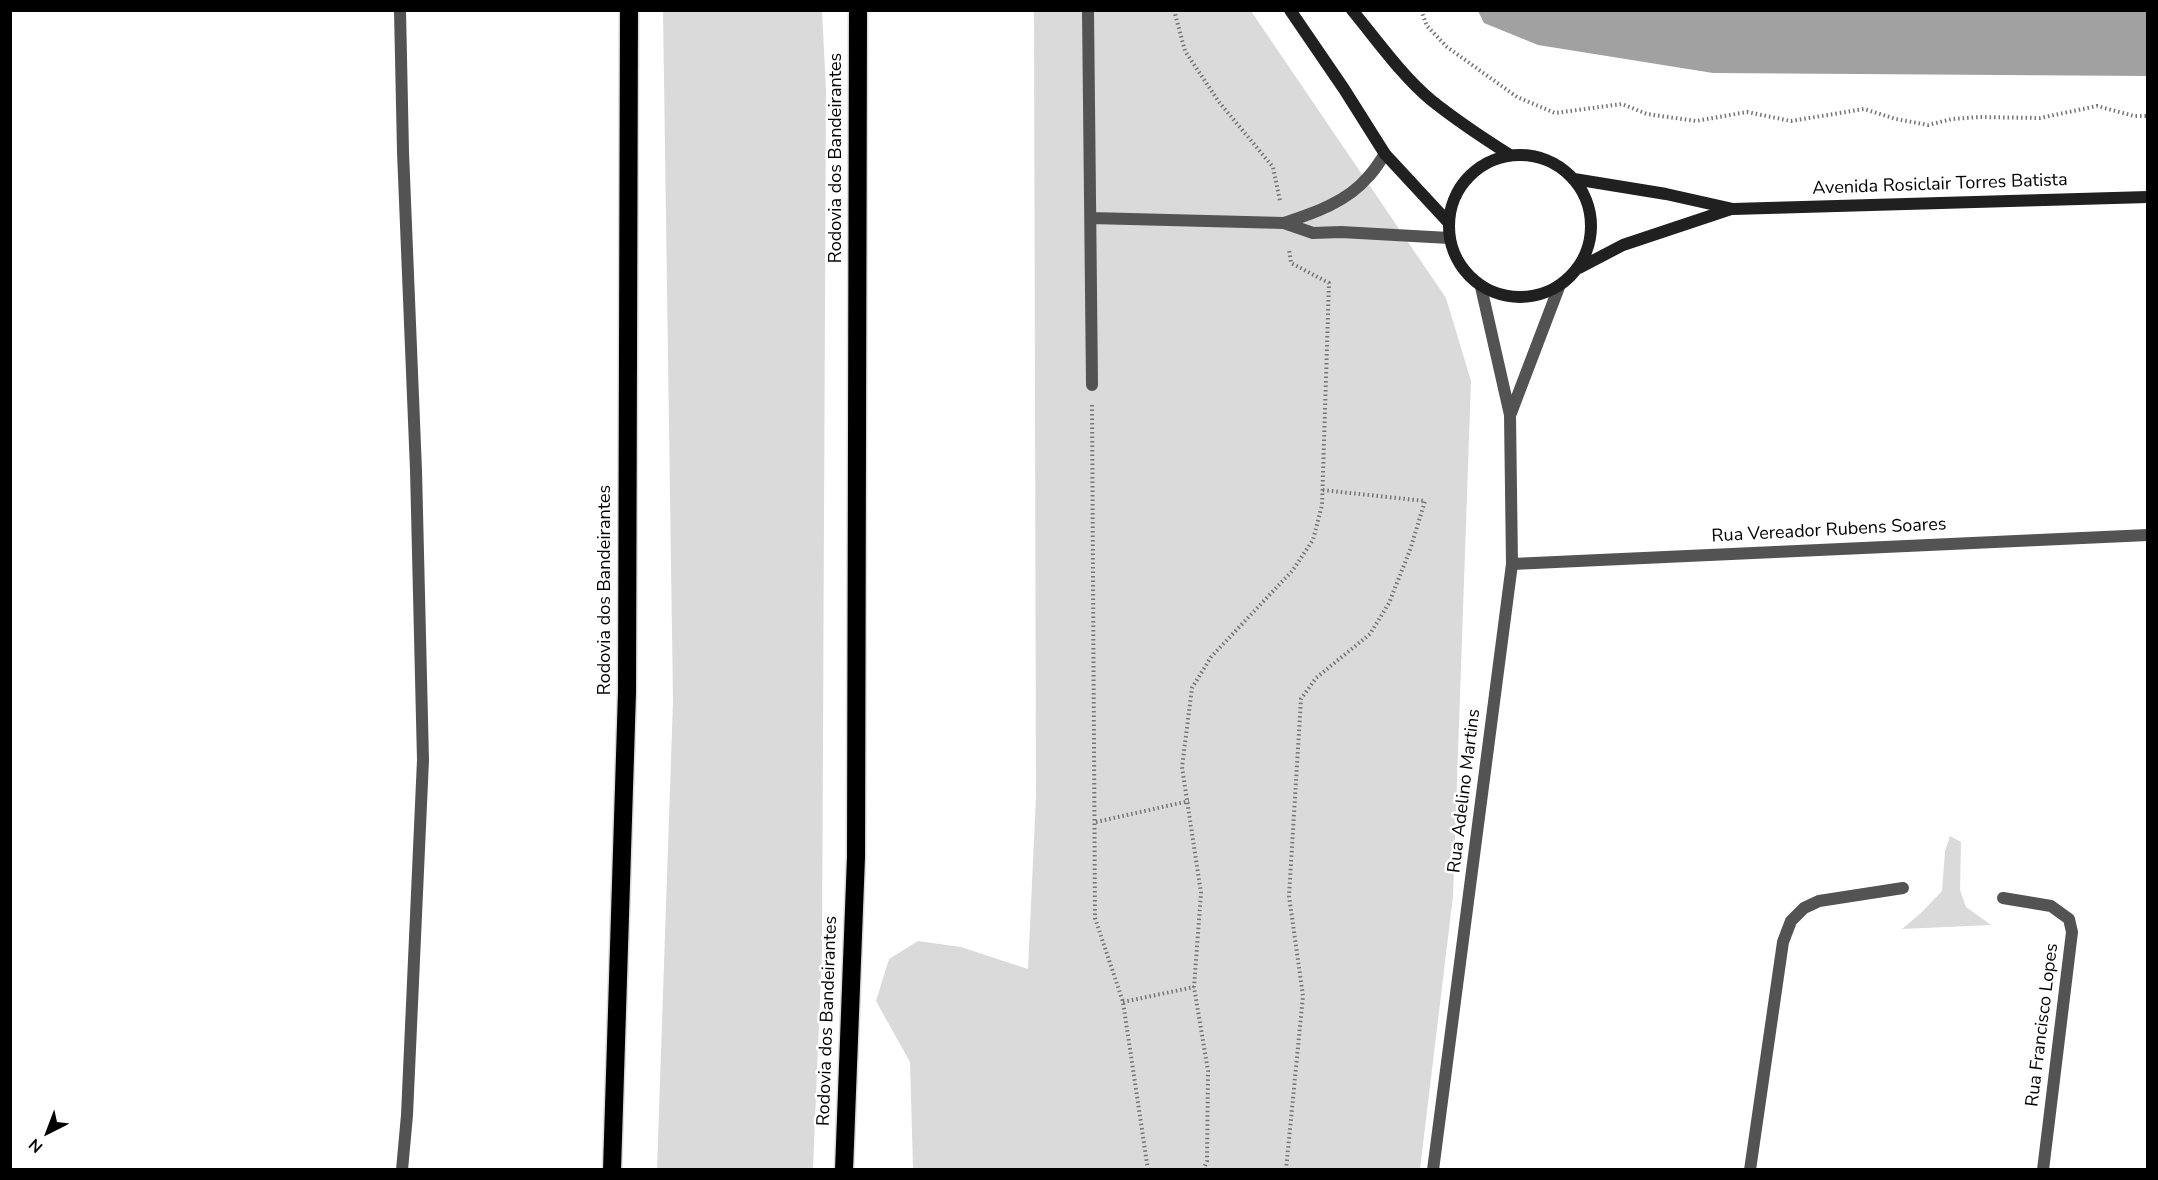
<!DOCTYPE html>
<style>
body{margin:0}
#map{position:relative;width:2158px;height:1180px;overflow:hidden;background:#fff;font-family:"Nunito Sans",sans-serif}
canvas{display:block}
.frame{position:absolute;inset:0;border:12px solid #000;pointer-events:none}
.north{position:absolute;left:18px;top:1102px;width:60px;height:60px;-webkit-text-stroke:4px #fff;paint-order:stroke;rotate:222deg;font-size:16px;font-weight:700;line-height:24px;text-align:center;color:#000}
.north::after{content:'';display:block;margin:auto;width:21px;height:27px;background:#000;clip-path:polygon(50% 0,100% 100%,50% 72%,0 100%)}
</style>
<div id="map">
<canvas width="2158" height="1180"></canvas>
<div class="frame"></div>
<div class="north">N</div>
</div>
<script>
const g = document.querySelector('canvas').getContext('2d');
g.lineJoin = 'round';
function fill(path, color) { g.fillStyle = color; g.fill(path, 'evenodd'); }
function strokePath(path, color, width, dash) { g.strokeStyle = color; g.lineWidth = width; g.lineCap = dash ? 'butt' : 'round'; g.setLineDash(dash || []); g.stroke(path); }
function label(font, color, halo, rows, align = 'center') {
  g.font = font + ' "Nunito Sans",sans-serif'; g.lineWidth = 5; g.setLineDash([]); g.textBaseline = 'middle'; g.strokeStyle = halo; g.fillStyle = color; for (const [text, x, y, turn = 0] of rows) {
    g.save(); g.translate(x, y); g.rotate((+turn || 0) * Math.PI / 180); g.textAlign = isNaN(turn) ? turn : align; if (halo) g.strokeText(text, 0, 0); g.fillText(text, 0, 0); g.restore();
  }
}
fill(new Path2D(`
 M663 11H822L826 90 822 951 813 1169H657L673 701Z
 M1034 11H1251L1446 298 1471 381 1453 896 1420 1169H913L910 1062 876 1001 889 959 918 941 961 947 1028 969 1036 796Z
 M1950 836 1961 842 1960 890 1966 907 1991 925 1902 929 1921 913 1942 891 1945 851Z`), '#dadada');
fill(new Path2D(`
 M1478 11H2147V76L1713 73 1538 45 1484 23Z`), '#a1a1a1');
const motorway = new Path2D(`
 M612 1170 627 692 629 10
 M844 1170 856 857 858 10`);
strokePath(motorway, '#dbdbdb', 21);
strokePath(new Path2D(`
 M1174 10 1185 51 1219 102 1273 167 1280 201
 M1421 10 1427 26 1447 47 1517 97 1555 113 1622 104 1647 114 1696 121 1747 112 1791 121 1864 109 1896 119 1928 125 1952 119 1980 117 2040 118 2097 106 2134 116H2148
 M1092 405 1095 918 1123 1002 1148 1170
 M1096 822 1189 801
 M1123 1002 1194 987
 M1203 1170 1207 1161 1208 1071 1194 987 1201 893 1182 767 1192 688 1211 657 1293 570 1313 540 1322 505 1329 283 1291 263 1289 249
 M1286 1170 1303 996 1289 896 1301 699 1316 678 1370 634 1389 603 1410 550 1425 501 1322 490`), '#757575', 4, [1.5, 3]);
strokePath(new Path2D(`
 M1088 10 1092 385
 M1091 218 1284 223 1313 233 1341 232 1449 238
 M1284 223C1314 213 1347 202 1368 177 1375 170 1380 161 1385 154`), '#535353', 12);
strokePath(new Path2D(`
 M400 10 403 152 416 470 423 760 407 1115 402 1170
 M1512 564 2148 535
 M2003 898 2051 906 2069 919 2072 932 2043 1170
 M1750 1170 1783 942 1791 921 1804 908 1819 901 1903 888`), '#535353', 12);
strokePath(new Path2D(`
 M1511 413 1559 287
 M1433 1170 1512 564 1510 415 1481 287`), '#535353', 12);
strokePath(new Path2D(`
 M1290 10 1344 89 1385 154 1448 222
 M1352 10C1376 39 1402 76 1431 100 1456 120 1483 138 1510 155
 M1449 226a71 71 0 1 1 142 0a71 71 0 1 1-142 0Z
 M1574 179 1666 194 1733 209 2148 197
 M1579 268 1623 245 1731 209`), '#202020', 12);
strokePath(motorway, '#000', 18);
label('18px', '#000', '#fff', [
 ["Rodovia dos Bandeirantes",837,158,-90],
 ["Avenida Rosiclair Torres Batista",1940,185,-2],
 ["Rua Vereador Rubens Soares",1829,531,-3],
 ["Rodovia dos Bandeirantes",606,590,-90],
 ["Rua Adelino Martins",1465,791,-83],
 ["Rodovia dos Bandeirantes",828,1021,-88],
 ["Rua Francisco Lopes",2043,1025,-83]
]);
</script>
